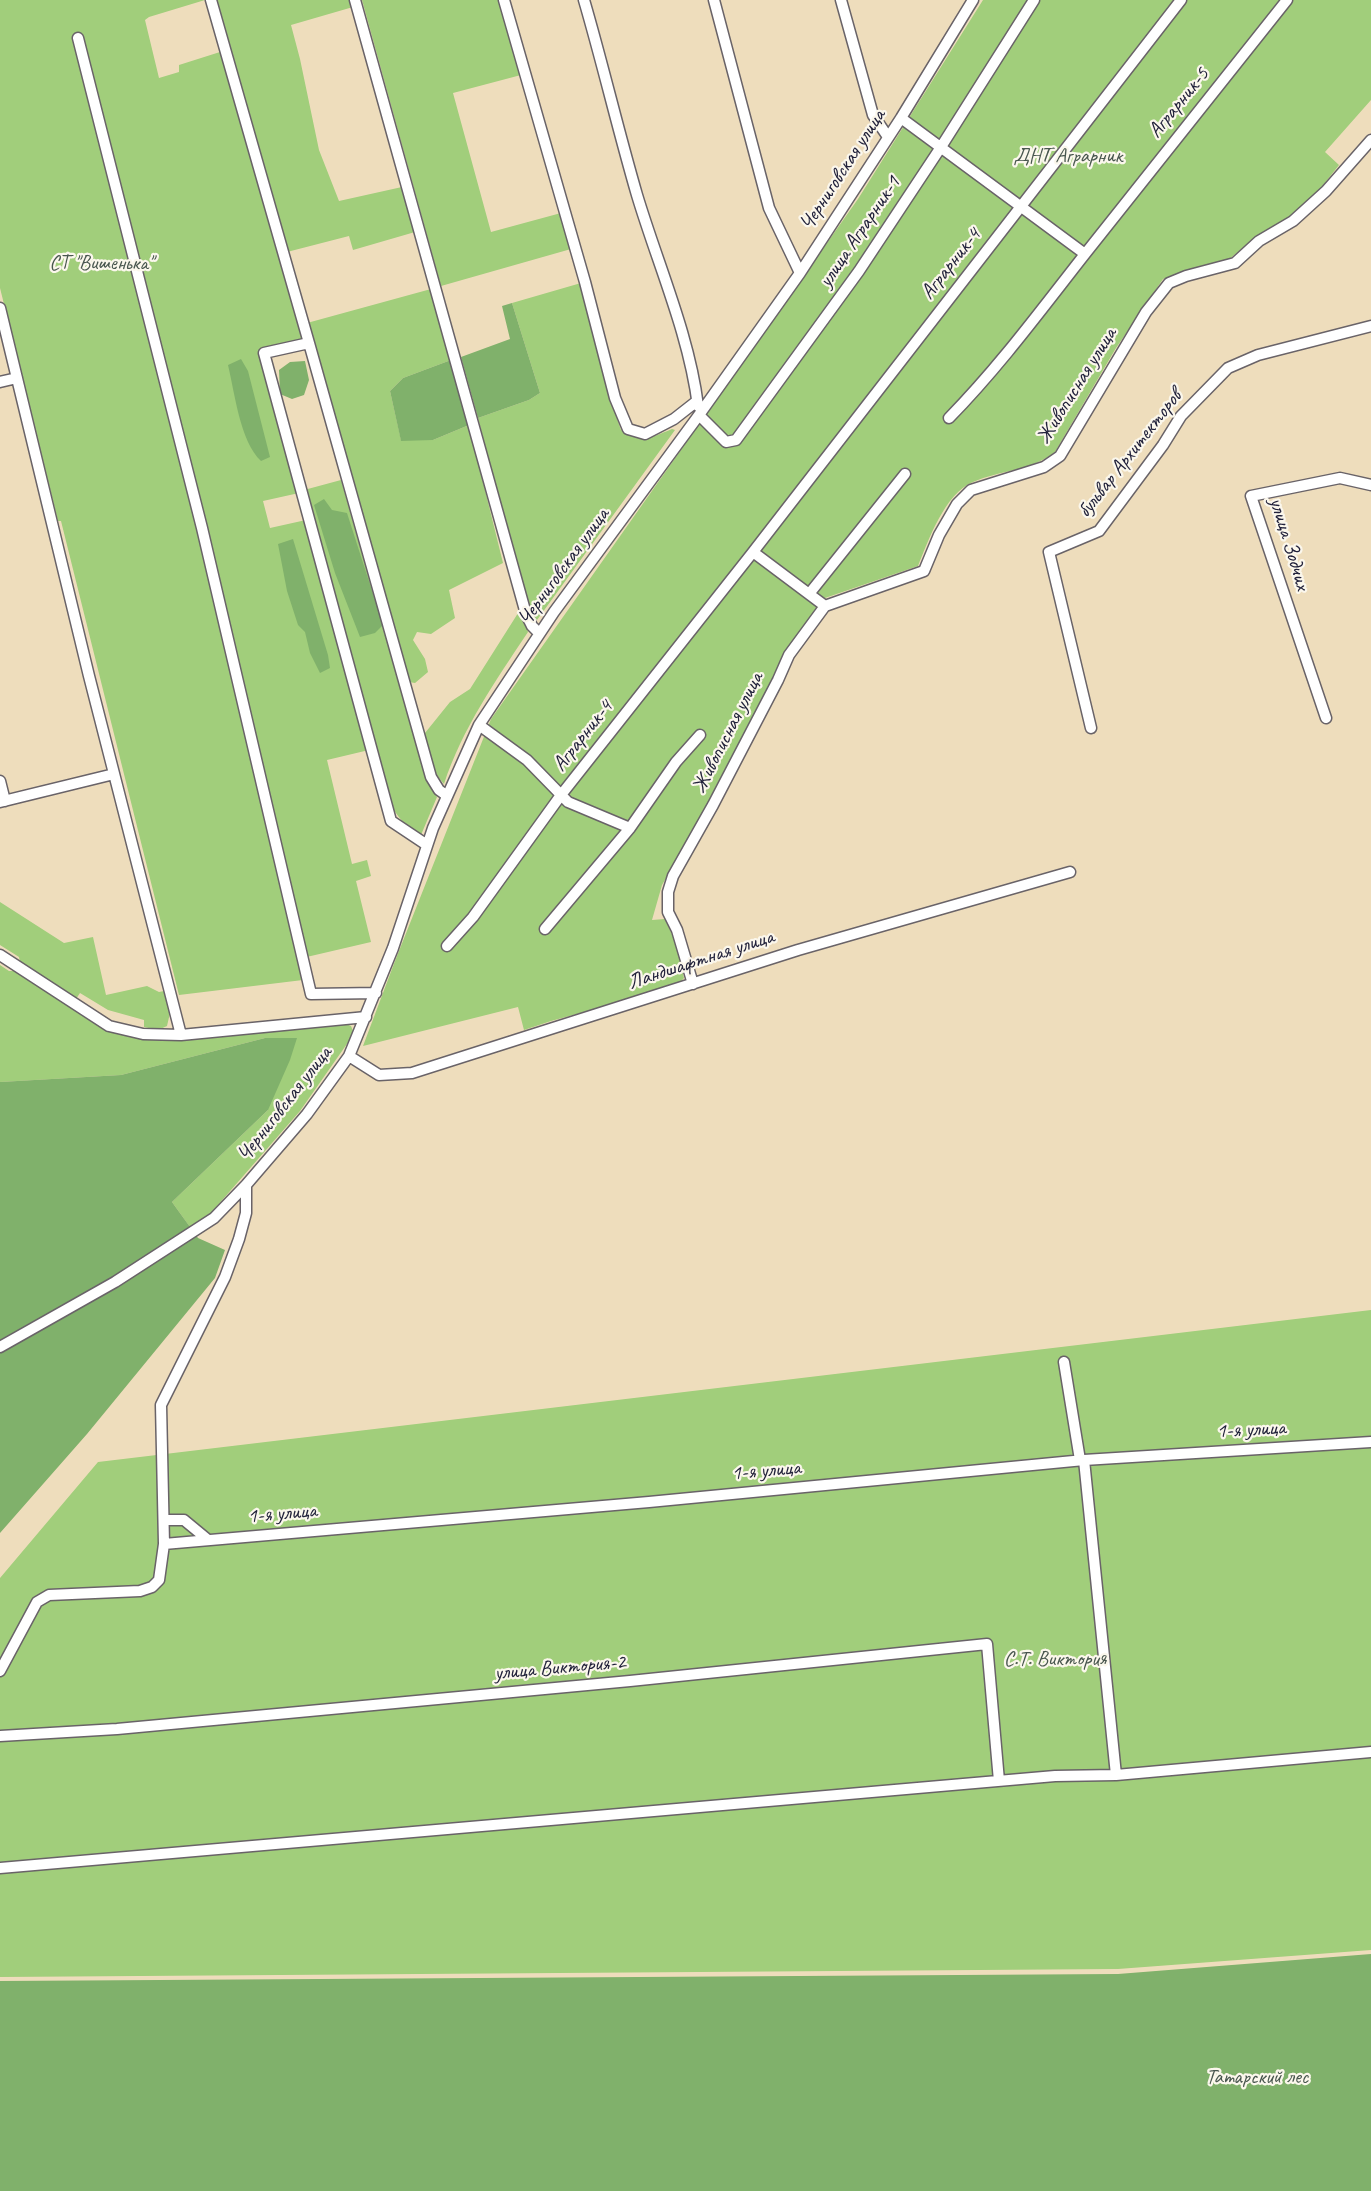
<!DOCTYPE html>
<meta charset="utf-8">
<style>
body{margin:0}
canvas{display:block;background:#eeddbc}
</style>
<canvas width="1371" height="2191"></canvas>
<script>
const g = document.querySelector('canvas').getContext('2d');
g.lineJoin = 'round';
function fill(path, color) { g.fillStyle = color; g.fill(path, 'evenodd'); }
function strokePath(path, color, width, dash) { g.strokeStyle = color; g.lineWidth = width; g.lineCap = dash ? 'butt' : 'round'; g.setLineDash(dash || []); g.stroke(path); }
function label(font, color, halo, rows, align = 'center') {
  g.font = font + ' Caveat,sans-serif'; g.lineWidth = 4.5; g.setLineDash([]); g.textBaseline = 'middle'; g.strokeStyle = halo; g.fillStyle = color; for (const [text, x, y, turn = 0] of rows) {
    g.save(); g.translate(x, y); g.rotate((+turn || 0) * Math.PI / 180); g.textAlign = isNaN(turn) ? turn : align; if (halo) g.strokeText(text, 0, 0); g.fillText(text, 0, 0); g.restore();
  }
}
fill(new Path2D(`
 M0 0H205L149 17 145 20 159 78 179 72V65L220 52 302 340 262 351 299 493 263 501 270 528 306 520 369 750 327 760 352 864 367 860 371 876 356 881 371 942 298 959 303 980 179 995 61 521H58L0 288Z
 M216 0H351L353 7 291 25 300 59 319 150 339 201 402 187 415 232 353 250 349 236 287 252Z
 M362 0H499L521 75 453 93 491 232 561 213 571 249 441 286Z
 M983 0H1371V100L1325 152 1339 165 1320 189 1287 222 1256 237 1228 260 1163 279 1116 348 1055 452C1031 471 1000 470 973 482 945 493 928 541 918 566L825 598 780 666 731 766 662 885 652 920 665 919 675 941 684 978 676 987 551 1021 524 1030 518 1007 363 1046 395 961 491 719 858 199Z
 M581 283 612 404 621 430C646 441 648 439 672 429L675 430 537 620 529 612 478 418 529 400 540 393 512 303Z
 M431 289 451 360 403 378 390 391 401 440H433L469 425 503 563 449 590 455 618 431 634 417 632 413 640 425 659 428 672 415 683 409 682 307 323Z
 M341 480 426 780 437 797 421 835C405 826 397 817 389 801L304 490Z
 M520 610 528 632C496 680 462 729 444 784 430 769 428 752 425 733L450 702 470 689Z
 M0 902 64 943 93 937 106 995 147 986 159 992 164 991 170 1013 167 1026 158 1030 144 1027V1020L108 1010 80 993 76 999 20 962 19 957 0 945Z
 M0 965 9 971H15L96 1024 141 1038 160 1040 346 1024 351 1026 353 1031 349 1041 300 1111 210 1214 190 1227 172 1202 268 1110 265 1038 121 1075 0 1082Z
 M1371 1310V1950L1118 1969 0 1977V1578L98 1462Z`), '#a1ce7b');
fill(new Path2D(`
 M512 303 540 393 529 400 478 418 461 357 510 339 502 306Z
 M241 359 248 371 270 457 261 461C240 441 235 394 228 365Z
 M451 360 469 425 433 440 401 441 390 391 403 378Z
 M305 361 309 380 304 395 292 399 280 394 279 370 290 362Z
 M324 499 332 510 347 513 383 625 375 633 360 637 335 573 314 505Z
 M293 539 328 655 330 668 320 673 310 653 305 632 298 625 287 591 278 544Z
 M265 1038H297L290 1060 268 1110 172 1202 198 1238 225 1250 215 1278 87 1434 0 1533V1082L121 1075Z
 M1371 1954V2191H0V1981L1118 1974Z`), '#80b16b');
const minor = new Path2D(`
 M211 0 309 343 264 353 391 821 427 845
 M355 0 526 614 532 626 539 633
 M504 0 585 282 615 398 628 429 645 434 674 419 697 401
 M584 0C603 65 618 130 637 195 658 265 689 334 698 406
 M714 0 769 208 800 273
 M841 0 873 115 888 137
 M78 38 202 528 311 994 376 993
 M901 118 1085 254 1287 0
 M0 308 89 676 181 1035
 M309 343 431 777 439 790 446 795
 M0 382 17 378
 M699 415 726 442 736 440 859 271 941 147 1034 0
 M949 418C999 367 1041 310 1085 254
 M809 594 905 474
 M825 606 753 552 1181 0
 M1326 718 1251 496 1340 478 1371 485
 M479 725 527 760 568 802 630 828
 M1091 728 1049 552 1099 531 1163 445 1181 416 1228 368 1258 355 1371 326
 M0 781 5 801
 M0 802 114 774
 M545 929 630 828 676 762 700 735
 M447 946 473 917 561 795 753 552
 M0 955 109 1026 143 1034 181 1035 366 1017
 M693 984 677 930 668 912V892L673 876 713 805 778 680 789 655 825 606 924 571 939 535 957 504 971 490 1044 467 1060 456 1146 312 1169 283 1186 276 1235 263 1259 241 1293 221 1326 191 1371 140
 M349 1056 379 1075 412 1073 798 950 1070 872
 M0 1347 115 1282 214 1218 246 1185 307 1114 349 1056 393 948 433 828 479 725 554 612 699 415 800 273 901 118 973 0
 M1064 1362 1080 1460
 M1084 1460 1116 1775
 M164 1520H184L207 1539
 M164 1544 649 1502 1084 1460 1371 1442
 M0 1671 37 1602 49 1595 140 1591 152 1587 159 1580 164 1544 161 1405 225 1277 239 1239 246 1213V1185
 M0 1736 117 1729 630 1681 987 1644 999 1781
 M0 1868 1055 1776 1116 1775 1371 1752`);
strokePath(minor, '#696368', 13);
strokePath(minor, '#fff', 10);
label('21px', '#22223b', '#fbf7ec', [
 ["Аграрник-5",1179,103,-51],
 ["Черниговская улица",843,170,-57],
 ["улица Аграрник-1",860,232,-56],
 ["Аграрник-4",951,264,-52],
 ["Живописная улица",1077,386,-58],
 ["бульвар Архитекторов",1130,454,-52],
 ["улица Зодчих",1289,544,73],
 ["Черниговская улица",564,567,-54],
 ["Живописная улица",728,733,-63],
 ["Аграрник-4",583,736,-52],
 ["Ландшафтная улица",701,960,-18],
 ["Черниговская улица",285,1104,-52],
 ["1-я улица",1251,1430,-3],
 ["1-я улица",766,1471,-5],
 ["1-я улица",282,1514,-5],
 ["улица Виктория-2",560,1668,-5]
]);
label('21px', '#48564e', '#fbf7ec', [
 ["ДНТ Аграрник",1068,156],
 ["СТ \"Вишенька\"",101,263],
 ["С.Т. Виктория",1055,1659],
 ["Татарский лес",1257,2077]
]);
</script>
